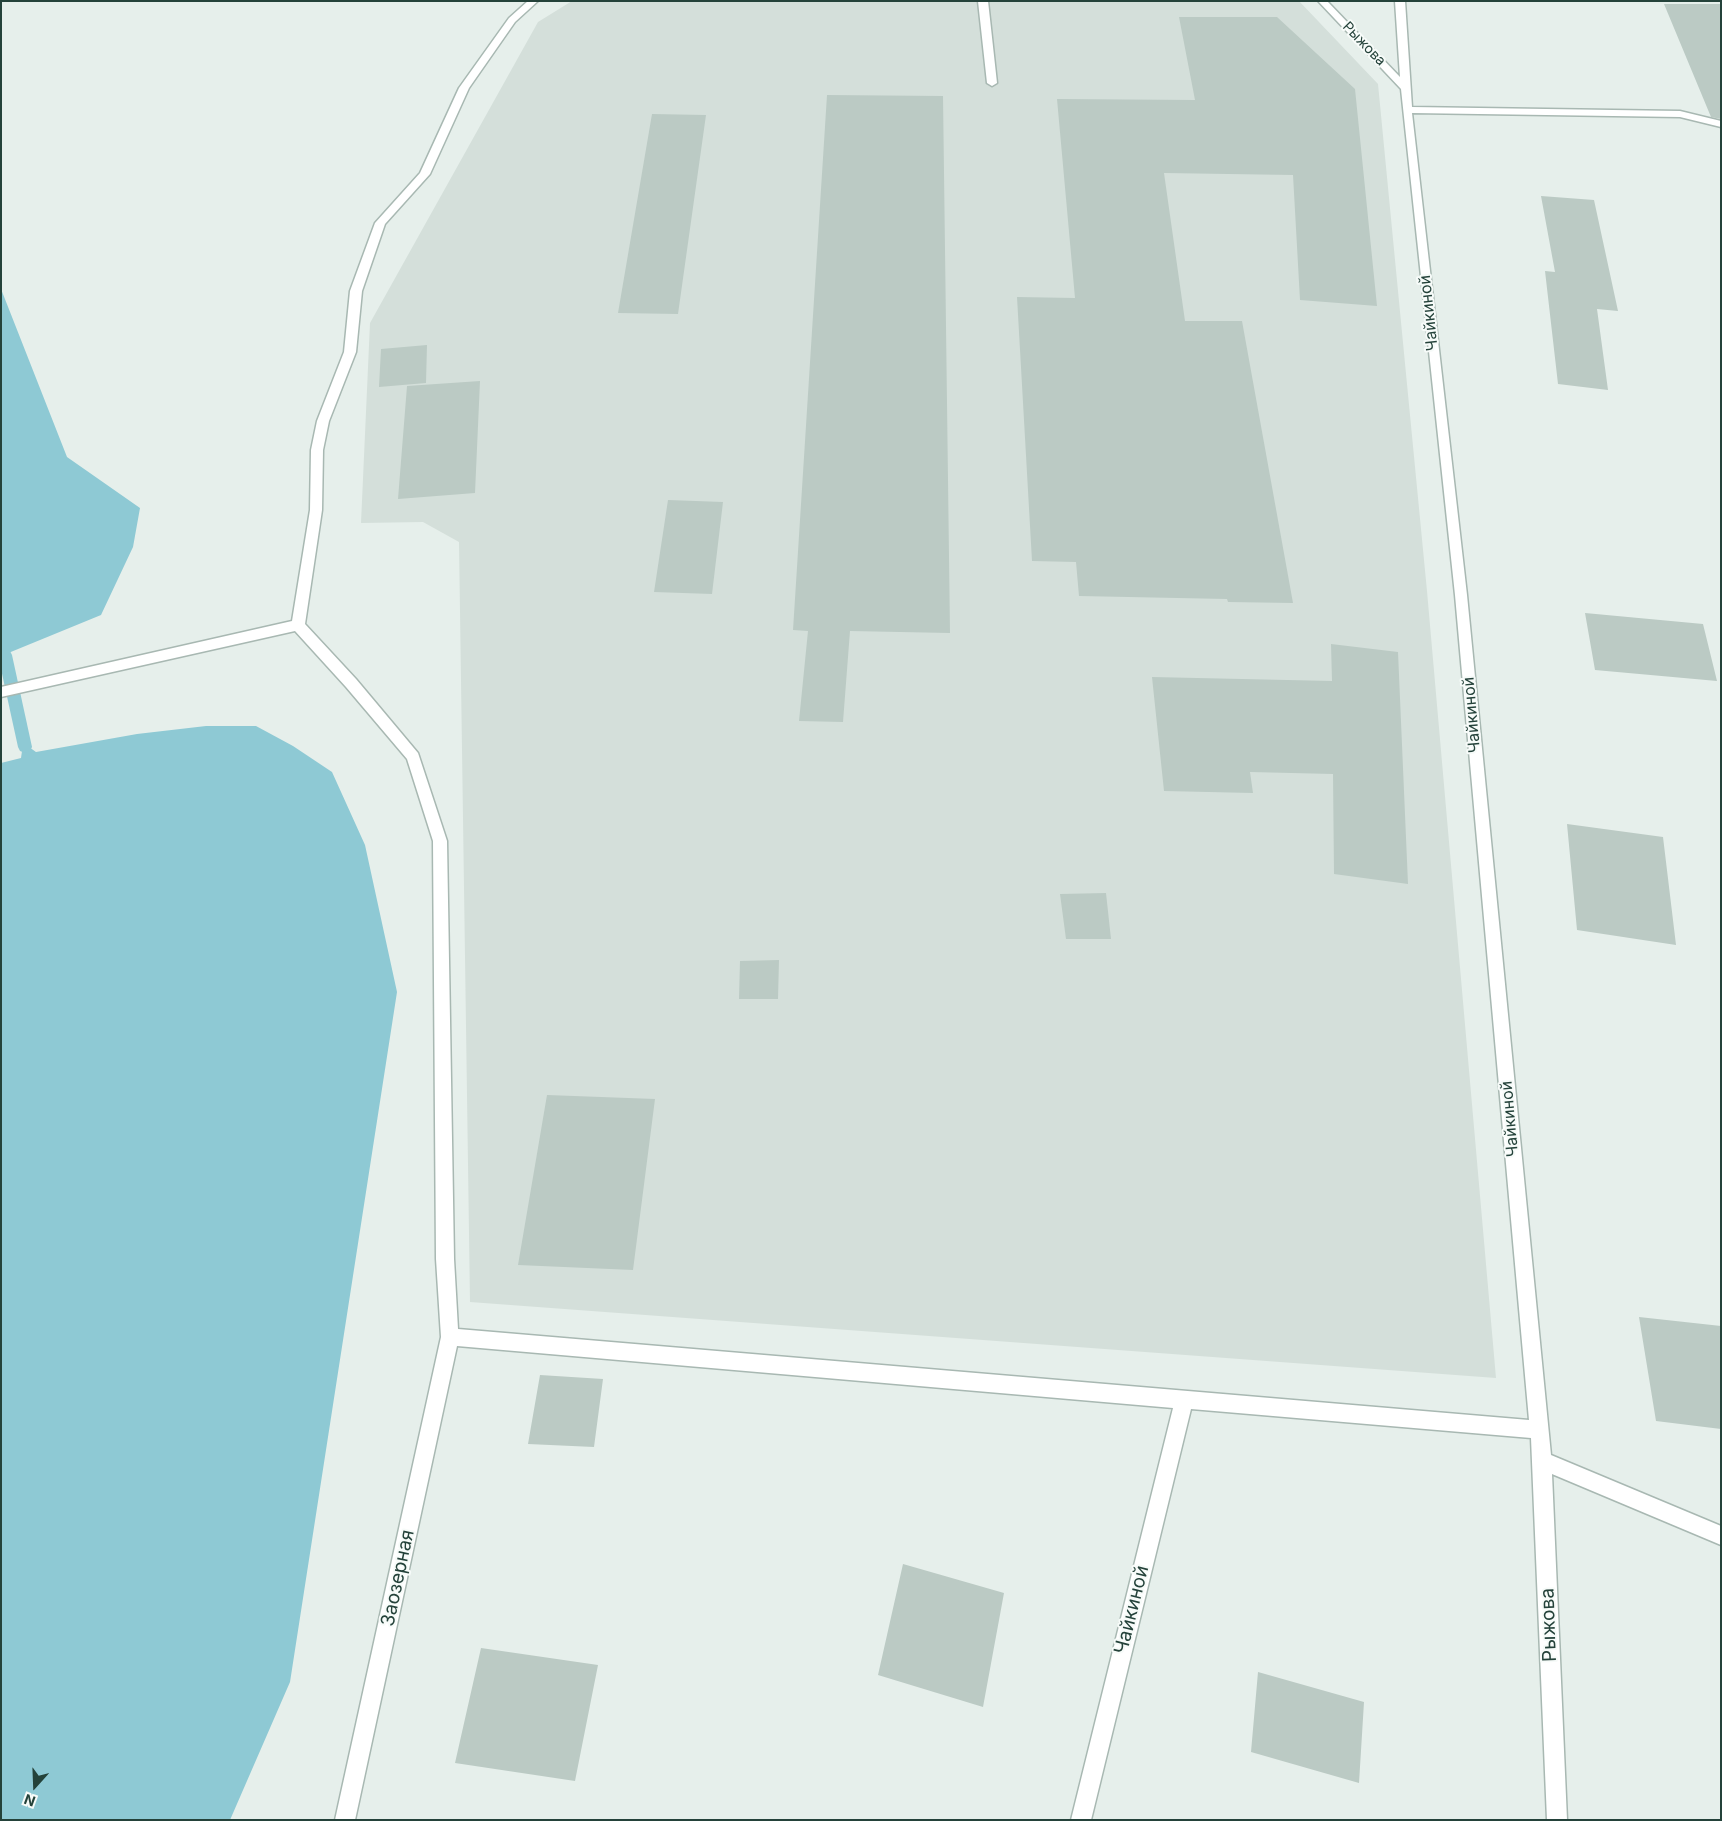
<!DOCTYPE html>
<meta charset="utf-8">
<style>
body{margin:0}
#map{position:relative;width:1722px;height:1821px;overflow:hidden;background:#e6efeb;font-family:Inter,sans-serif}
canvas{display:block}
.frame{position:absolute;inset:0;border:2px solid #24423a;pointer-events:none}
.north{position:absolute;left:10px;top:1761px;width:50px;height:50px;-webkit-text-stroke:4px #f7fbf9;paint-order:stroke;rotate:200deg;font-size:14px;font-weight:700;line-height:20px;text-align:center;color:#24423a}
.north::after{content:'';display:block;margin:auto;width:18px;height:22px;background:#24423a;clip-path:polygon(50% 0,100% 100%,50% 72%,0 100%)}
</style>
<div id="map">
<canvas width="1722" height="1821"></canvas>
<div class="frame"></div>
<div class="north">N</div>
</div>
<script>
const g = document.querySelector('canvas').getContext('2d');
g.lineJoin = 'round';
function fill(path, color) { g.fillStyle = color; g.fill(path, 'evenodd'); }
function strokePath(path, color, width, dash) { g.strokeStyle = color; g.lineWidth = width; g.lineCap = dash ? 'butt' : 'round'; g.setLineDash(dash || []); g.stroke(path); }
function label(font, color, halo, rows, align = 'center') {
  g.font = font + ' Inter,sans-serif'; g.lineWidth = 4; g.setLineDash([]); g.textBaseline = 'middle'; g.strokeStyle = halo; g.fillStyle = color; for (const [text, x, y, turn = 0] of rows) {
    g.save(); g.translate(x, y); g.rotate((+turn || 0) * Math.PI / 180); g.textAlign = isNaN(turn) ? turn : align; if (halo) g.strokeText(text, 0, 0); g.fillText(text, 0, 0); g.restore();
  }
}
fill(new Path2D(`
 M572 1H1299L1378 84 1427 591 1496 1378 470 1302 459 542 423 522 361 523 370 323 538 22Z`), '#d4dfda');
fill(new Path2D(`
 M1 289 67 457 140 508 133 547 101 615 1 656Z
 M206 726H256L293 746 332 772 365 845 397 992 290 1682 230 1820H1V763L21 758 22 751 25 747H29L36 752 137 734Z`), '#8ec9d4');
fill(new Path2D(`
 M5 650 10 651 12 655 32 747 30 751 25 753 20 751 18 747 1 669V651Z`), '#8ec9d4');
fill(new Path2D(`
 M1664 4H1721V119L1711 117Z
 M1179 17H1277L1355 89 1377 306 1300 300 1293 175 1164 173 1185 321H1242L1293 603 1228 602 1227 599 1079 596 1076 562 1032 561 1017 297 1075 298 1057 99 1195 100Z
 M827 95 943 96 950 633 850 631 843 722 799 721 808 631 793 630Z
 M652 114 706 115 678 314 618 313Z
 M1541 196 1594 200 1618 311 1597 309 1608 390 1558 384 1545 271 1555 272Z
 M427 345 426 383 379 387 381 349Z
 M480 381 475 493 398 499 407 386Z
 M668 500 723 502 712 594 654 592Z
 M1585 613 1703 624 1717 681 1595 670Z
 M1331 644 1398 652 1408 884 1334 874 1333 774 1250 772 1253 793 1164 791 1152 677 1332 681Z
 M1567 824 1663 837 1676 945 1577 930Z
 M1106 893 1111 939H1066L1060 894Z
 M779 960 778 999H739L740 961Z
 M547 1095 655 1099 633 1270 518 1265Z
 M1639 1317 1721 1326V1429L1656 1421Z
 M540 1375 603 1379 594 1447 528 1444Z
 M903 1564 1004 1593 983 1707 878 1675Z
 M481 1648 598 1665 575 1781 455 1763Z
 M1258 1672 1364 1702 1359 1783 1251 1752Z`), '#bbcac4');
const minor = new Path2D(`
 M528 1H538L515 22 469 88 430 174 385 224 362 291 356 352 329 421 323 450 322 510 305 624 356 679 418 753 447 841 454 1259 458 1329 1529 1420 1455 595 1401 89 1318 1H1327L1400 77 1395 1H1405L1412 107 1680 111 1721 121V127L1680 117 1412 113 1467 595 1551 1455 1721 1526V1545L1552 1474 1567 1820H1547L1531 1438 1191 1409 1091 1820H1071L1173 1408 457 1346 355 1820H335L441 1337 436 1259 433 841 407 759 346 687 295 631 1 697V687L292 621 310 510 311 450 317 421 344 352 350 291 375 223 420 173 459 88 509 18Z
 M978 1H988L997 83 992 86 987 83Z`);
strokePath(minor, '#a8b8b2', 3);
fill(minor, '#fff');
label('14px', '#24423a', '#f7fbf9', [
 ["Рыжова",1364,44,46]
]);
label('16px', '#24423a', '#f7fbf9', [
 ["Чайкиной",1429,313,-96],
 ["Чайкиной",1472,715,-95],
 ["Чайкиной",1510,1119,-95]
]);
label('19px', '#24423a', '#f7fbf9', [
 ["Заозерная",398,1578,-78],
 ["Чайкиной",1132,1610,-76],
 ["Рыжова",1549,1625,-92]
]);
</script>
